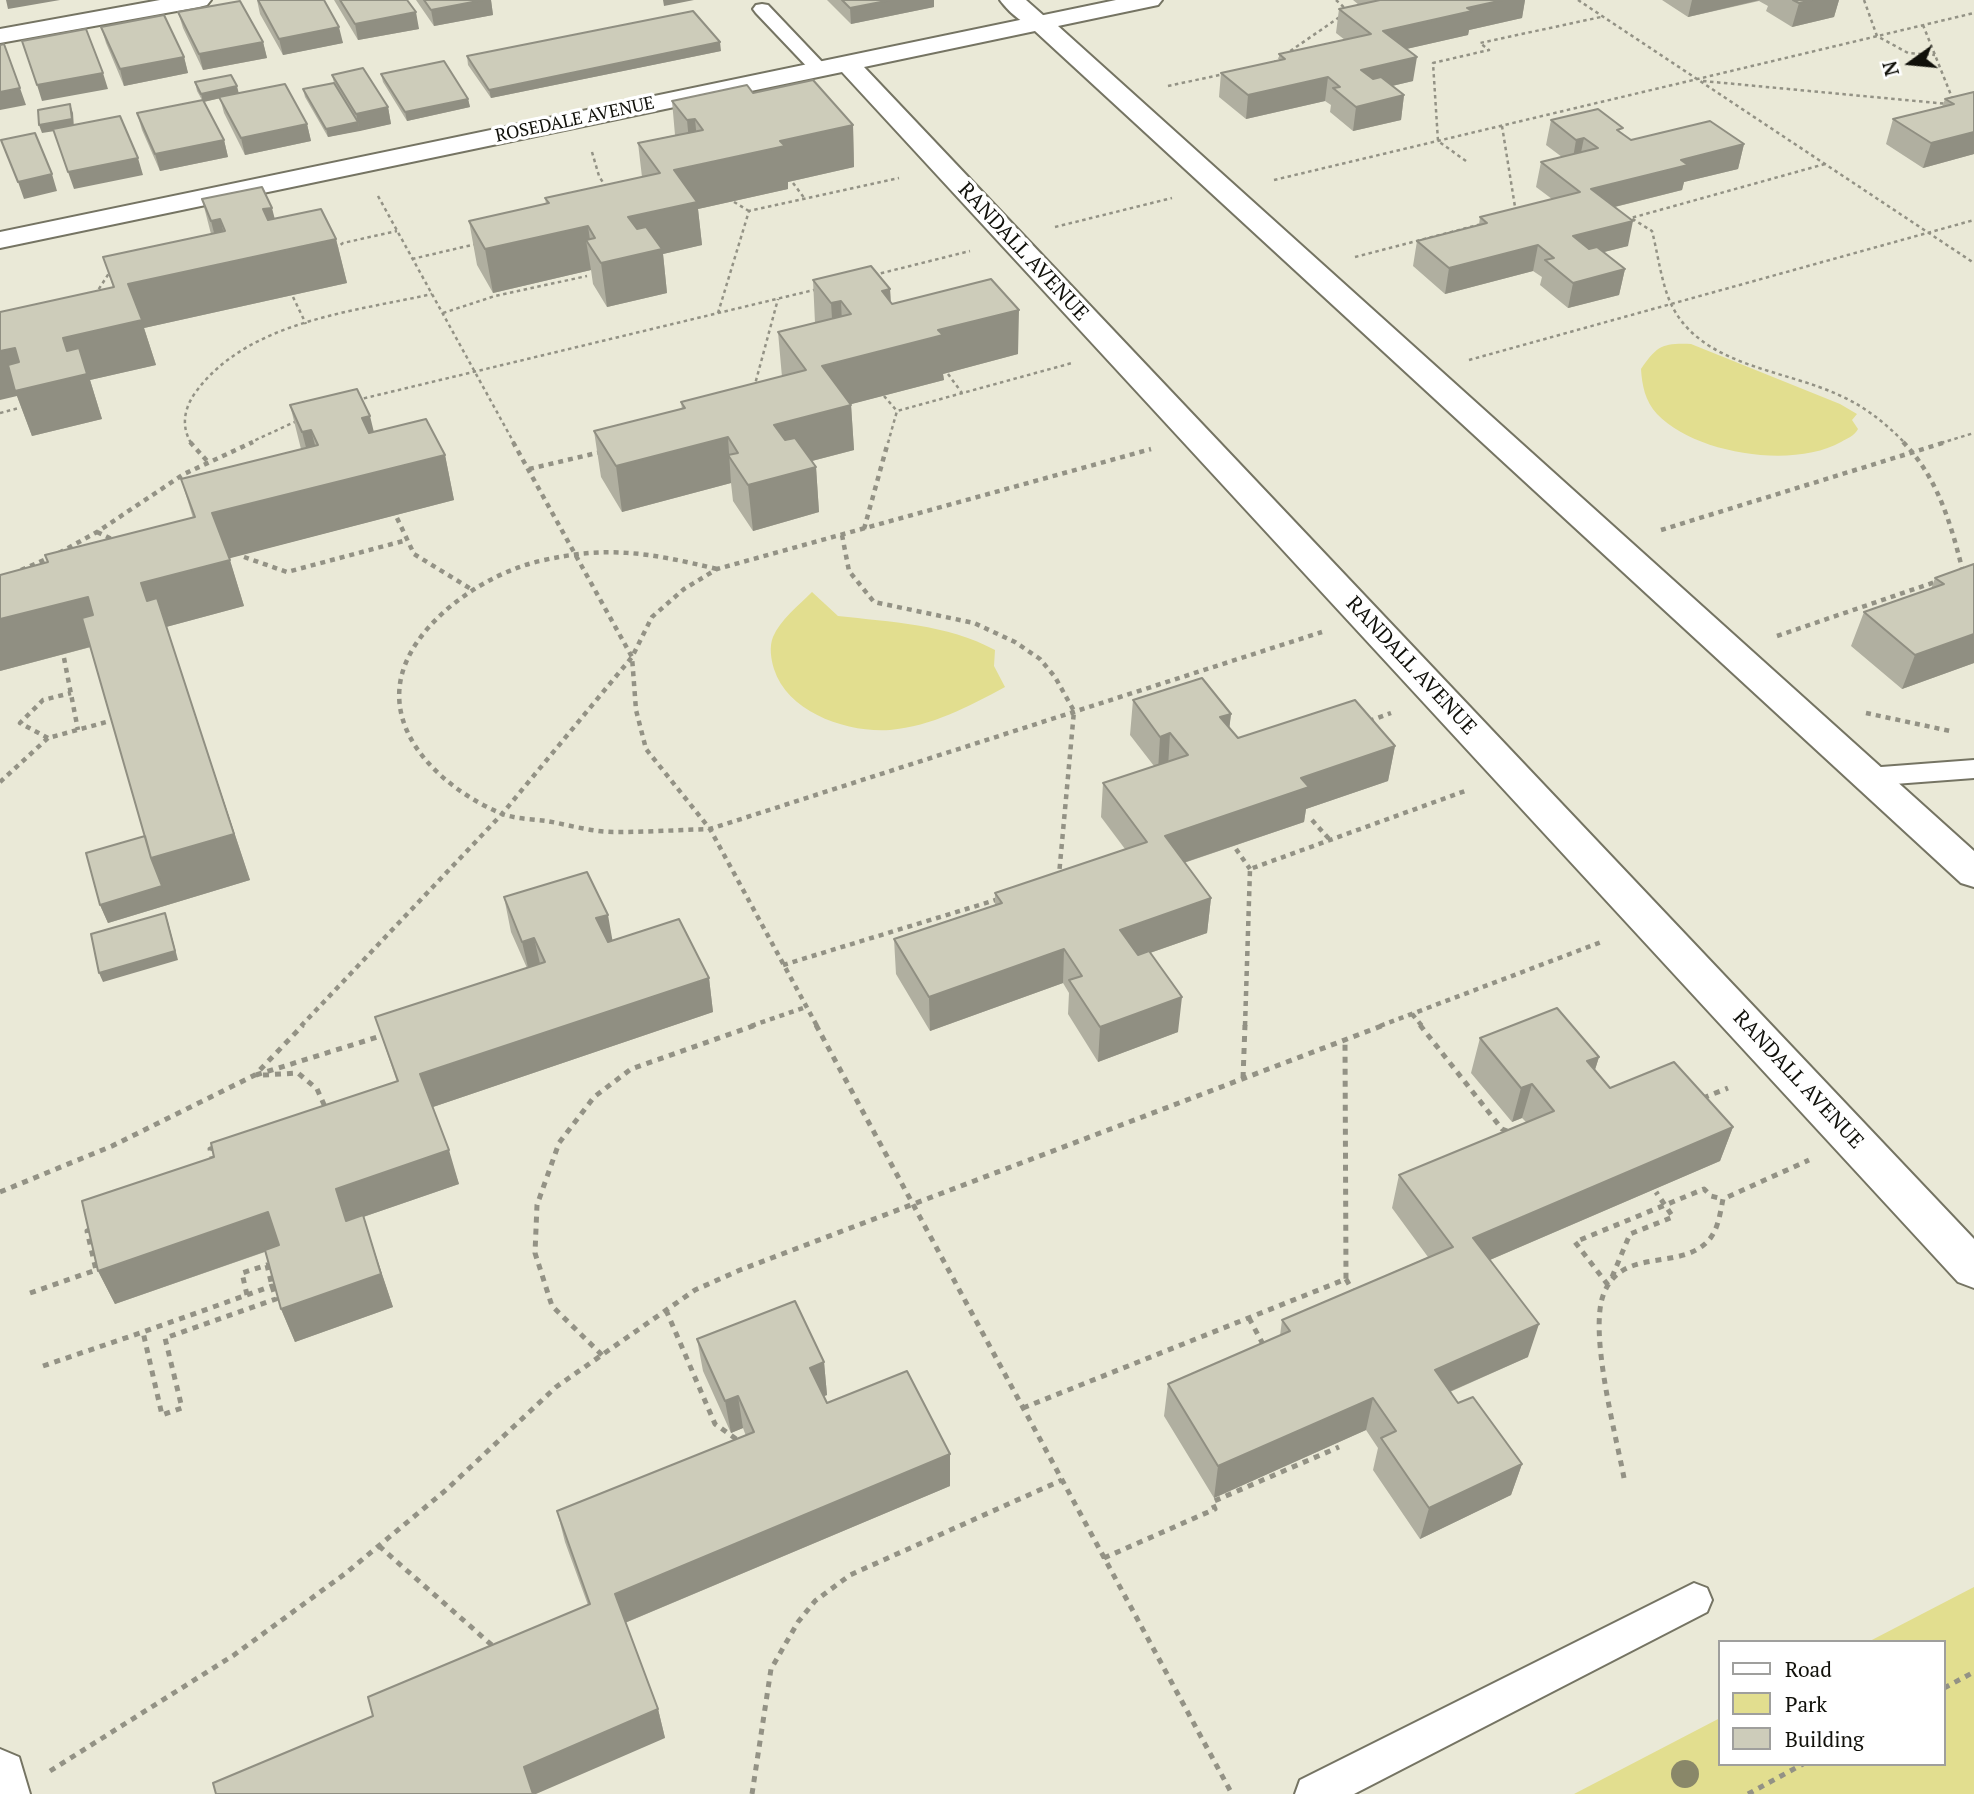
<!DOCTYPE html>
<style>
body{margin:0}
#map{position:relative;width:1974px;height:1794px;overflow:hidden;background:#eae9d7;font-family:"PT Serif",serif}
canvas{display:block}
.legend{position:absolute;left:1718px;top:1640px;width:228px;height:126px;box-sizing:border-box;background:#fff;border:2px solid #9f9f9d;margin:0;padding:9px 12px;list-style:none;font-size:21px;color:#10100a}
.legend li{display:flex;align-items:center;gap:14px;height:35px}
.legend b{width:35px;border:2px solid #9f9f9d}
.north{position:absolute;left:1876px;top:28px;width:70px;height:70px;-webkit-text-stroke:5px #fff;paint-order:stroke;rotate:255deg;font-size:19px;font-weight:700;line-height:28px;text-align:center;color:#10100a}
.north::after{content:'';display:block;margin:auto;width:24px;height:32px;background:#10100a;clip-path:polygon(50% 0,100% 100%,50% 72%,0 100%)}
</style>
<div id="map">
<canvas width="1974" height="1794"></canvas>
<ul class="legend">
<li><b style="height:9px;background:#fff"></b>Road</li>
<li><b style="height:19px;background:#e2de8f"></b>Park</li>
<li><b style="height:19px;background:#cdccba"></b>Building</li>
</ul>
<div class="north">N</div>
</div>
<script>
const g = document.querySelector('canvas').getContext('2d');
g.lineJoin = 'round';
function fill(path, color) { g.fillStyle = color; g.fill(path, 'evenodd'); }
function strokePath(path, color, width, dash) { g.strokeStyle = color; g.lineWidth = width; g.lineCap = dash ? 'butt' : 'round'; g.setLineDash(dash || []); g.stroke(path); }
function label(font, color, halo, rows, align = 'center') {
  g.font = font + ' "PT Serif",serif'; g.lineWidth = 7; g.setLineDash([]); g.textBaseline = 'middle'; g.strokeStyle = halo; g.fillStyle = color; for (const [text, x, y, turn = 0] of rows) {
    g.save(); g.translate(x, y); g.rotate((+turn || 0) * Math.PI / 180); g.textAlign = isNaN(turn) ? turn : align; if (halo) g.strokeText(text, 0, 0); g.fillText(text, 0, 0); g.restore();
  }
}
fill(new Path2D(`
 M1691 344 1840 404 1857 414 1852 420 1858 429C1854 436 1848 438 1841 442 1793 469 1695 454 1657 414 1645 401 1642 385 1641 369 1657 346 1662 343 1691 344Z
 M812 592 838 616C890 622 947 624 995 650L994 666 1005 687C968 707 932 726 890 730 848 733 788 713 774 669 771 659 769 647 773 637 780 620 799 605 812 592Z
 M1974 1587V1794H1574L1720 1718V1764H1944V1642H1868Z`), '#e2de8f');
const service = new Path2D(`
 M762 4 768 5 825 65 828 69 825 73H813L756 13 753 9 756 5Z
 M1974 760V778L1868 786 1859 783 1855 777 1859 771 1868 768Z
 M1694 1583 1707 1588 1712 1600 1707 1612 1354 1794H1295L1300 1780Z`);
const minor = new Path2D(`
 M160 0H211L207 5 199 7 0 43V29Z
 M1116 0H1162L1158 5 1058 26 1974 851V887L1961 883 1035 31 864 67 1974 1239V1288L1958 1282 842 72 0 248V232Z
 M0 1749 19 1757 30 1794H0Z`);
const tertiary = new Path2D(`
 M1000 0H1026L1052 23 1048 28C1031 32 1010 14 1000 0Z`);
strokePath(service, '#757463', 4);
strokePath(minor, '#757463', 4);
strokePath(tertiary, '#757463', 4);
strokePath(new Path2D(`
 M1336 0 1348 11
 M1578 0 1974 263
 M1864 0 1877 36 1908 53 1935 55
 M1923 25 1953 100
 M1273 63 1341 16
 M1703 81 1948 104
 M1168 86 1224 74
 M1502 126 1516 213
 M592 152 599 176 607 189
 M1466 161 1438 141 1433 63 1489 50 1480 43 1601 17
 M1825 164 1631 218 1652 231C1658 254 1661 282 1671 304 1701 367 1785 369 1841 396 1867 408 1885 423 1905 443
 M1274 180 1974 13
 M793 183 805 199
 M378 196 514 443
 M734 202 749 211
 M1055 227 1172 198
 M335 249 343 243 397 231
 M1355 257 1482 224
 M412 259 476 244
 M874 275 970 251
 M95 295 111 270
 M293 297 306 324
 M443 313 495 296 587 276
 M718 313 749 211 899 178
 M1469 360 1974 220
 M948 374 962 393
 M754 388 778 299
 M884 396 897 411
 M357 400 818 289
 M0 413 19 408
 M191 443C181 426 184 409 195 393 247 321 352 312 432 294
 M249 443 299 420
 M888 443 897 411 1072 363
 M1941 443 1974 433`), '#939285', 2.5, [3.5, 3.5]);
strokePath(new Path2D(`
 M190 442 208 462
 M513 442 632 657 636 710 646 749 710 829 817 1026
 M1903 442C1938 478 1951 524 1963 572
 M529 469 601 452
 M397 518 414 554 471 589
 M864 529 888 442
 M1661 530 1946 442
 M97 532 116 541
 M842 535 849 571 874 602 974 623 1015 642 1040 659 1055 677 1074 711 1059 875
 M59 553 97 532 184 474 253 442
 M244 557 287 572 407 540
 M717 569C650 553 608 545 540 561 487 573 417 619 402 674 385 738 448 791 500 813 514 819 532 819 547 821 569 825 592 832 615 832 646 832 678 830 710 829L1322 632
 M21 570 51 557
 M1777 636 1938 581
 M64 658 78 730
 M1866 713 1950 731
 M1369 721 1391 713
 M48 738 20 723 43 700 71 693
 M0 782 48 738 110 721
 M1312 820 1330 840
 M1236 849 1250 869
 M783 965 999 899
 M1412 1014 1422 1026
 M301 1026 502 814 632 657 652 617 684 589 717 569 1151 449
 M751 1026 806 1007
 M1245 1026 1250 869 1465 791
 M1380 1026 1604 941`), '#939285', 4.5, [5, 5]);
strokePath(new Path2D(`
 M816 1025 1232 1794
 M1420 1025 1502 1129 1512 1133
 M256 1075 384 1035
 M263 1075 298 1073 317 1089 326 1109
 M1243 1078 1245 1025
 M1703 1098 1728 1088
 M213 1162 210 1149 216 1147
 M0 1192 112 1146 255 1075 303 1025
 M1612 1277 1630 1234 1673 1217 1656 1192
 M1346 1279 1354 1293
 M1608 1285 1575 1242 1704 1189 1711 1196 1723 1199
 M272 1286 276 1299 165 1338 182 1408 162 1415 143 1332Z
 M30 1293 96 1270 87 1231 94 1228
 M247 1295 242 1273 267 1265 272 1286
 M666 1310 715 1424 739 1441
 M1249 1318 1265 1348
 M602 1355 552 1306 535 1253 537 1205 559 1143 594 1097 631 1069 756 1025
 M43 1366 143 1332
 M1023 1408 1346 1279 1345 1040
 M1624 1478C1616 1435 1588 1331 1604 1293 1622 1248 1677 1270 1706 1243 1718 1232 1720 1214 1723 1199L1809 1160
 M379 1546 494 1647
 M1104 1558 1215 1509 1212 1502 1339 1447
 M1944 1688 1974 1672
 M50 1771 234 1655 346 1573 446 1490 556 1387 695 1290 740 1270 1384 1025
 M752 1794 771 1669 798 1622 815 1601 850 1575 1062 1480
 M1748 1794 1803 1764`), '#939285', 5, [6, 6]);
fill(service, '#fff');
fill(minor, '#fff');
fill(tertiary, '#fff');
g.fillStyle = '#898769';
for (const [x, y] of [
 [1685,1774]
]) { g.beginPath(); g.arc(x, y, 14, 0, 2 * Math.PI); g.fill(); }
fill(new Path2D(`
 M257 0H324L343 43 283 55 260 14Z
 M334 0H407L419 29 358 40Z
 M416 0H491L493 15 434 26Z
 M827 0H934V7L851 24Z
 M1353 0H1525L1522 18 1469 30 1468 35 1406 49 1413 81 1392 86 1404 95 1401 120 1353 131 1330 112 1331 105 1325 101 1246 119 1219 97 1221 73 1279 60V54L1345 40 1336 33 1339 9 1359 5Z
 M1662 0H1839L1834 17 1792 27 1766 11 1768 6 1759 1 1688 17Z
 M178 12 263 42 267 58 203 70 183 28Z
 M101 27 184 57 188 73 124 86 106 43Z
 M721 51 491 98 468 65 467 56Z
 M381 74 468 99 470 107 407 121 383 82Z
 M332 75 388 107 391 124 328 137 305 97 303 89 334 83Z
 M195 82 238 93 307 124 311 141 245 155 224 113 220 98 204 102 224 140 228 157 160 171 142 130 137 113 202 100 197 91Z
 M1974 92V154L1923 168 1886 144 1893 119 1942 107 1945 99Z
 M753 93 853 125 854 167 788 182V189L698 209 702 245 663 254 667 293 607 307 593 284 591 270 493 293 477 265 469 221 546 204 545 198 642 177 638 143 675 135 672 101Z
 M1551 120 1622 134 1631 140 1744 144 1738 169 1684 182 1682 190 1615 207 1628 246 1604 252 1625 269 1619 295 1568 308 1540 285 1542 277 1533 271 1445 294 1413 266 1417 241 1479 225 1480 217 1552 199 1536 187 1541 162 1562 157 1546 145Z
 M202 199 275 219 336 239 347 283 144 328 156 365 90 380 102 419 32 436 17 396 113 287 103 257 211 234Z
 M813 280 890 289 891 302 892 304 1018 354 943 374 944 380 851 404 854 450 812 461 816 467 819 512 753 531 733 501 731 483 622 512 601 477 594 431 682 409 681 402 782 377 778 332 815 323Z
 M290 405 445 455 454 500 229 558 244 606 166 627 250 880 108 923 100 905 145 836 91 647 0 671 48 562 193 518 181 479 301 449Z
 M1974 564V663L1902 689 1851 646 1864 612 1931 589 1935 578Z
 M1133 700 1231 714 1229 728 1238 738 1395 746 1388 781 1306 809 1304 822 1184 863 1211 898 1207 933 1150 953 1178 1032 1098 1062 1068 1014 1069 993 1063 983 930 1031 896 974 894 939 995 905V893L1125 849 1101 817 1103 783 1154 766 1130 735Z
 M504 897 709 978 713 1012 433 1107 459 1184 363 1217 393 1307 295 1342 281 1309 265 1252 115 1304 98 1271 214 1157 397 1082 375 1017 527 968 511 932Z
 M1480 1038 1599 1057 1595 1070 1610 1088 1733 1127 1720 1161 1490 1260 1528 1357 1450 1392 1458 1403 1522 1464 1511 1495 1420 1539 1373 1470 1378 1448 1366 1430 1214 1498 1164 1416 1168 1384 1280 1336 1282 1320 1428 1257 1392 1208 1399 1175 1526 1122 1522 1118 1512 1122 1471 1073Z
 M697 1339 824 1362 827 1395 824 1396 827 1403 950 1454V1486L625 1623 658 1709 665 1738 373 1716 588 1605 565 1542 557 1511 746 1436 743 1428 731 1433 703 1371Z`), '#b0afa0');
fill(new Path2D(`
 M6 0H60L8 9Z
 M483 0H491L493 15 434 26 431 10Z
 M663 0H694L664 6Z
 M891 0H934V7L851 24 850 8Z
 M1503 0H1525L1522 18 1469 30 1468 35 1380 55 1383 31 1467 8Z
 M1692 0H1760L1688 17Z
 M1812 0H1839L1834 17 1792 27 1799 3Z
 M416 12 419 29 358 40 355 24Z
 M339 27 343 43 283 55 279 39Z
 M263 42 267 58 203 70 199 54Z
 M720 42 721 51 491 98 489 90Z
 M184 57 188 73 124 86 120 69Z
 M1417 57 1413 81 1358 94 1361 70Z
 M103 73 108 89 42 101 37 85Z
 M1328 77 1325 101 1246 119 1248 95Z
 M237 86 239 94 203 102 201 94Z
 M20 88 26 105 0 110V92Z
 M1404 95 1401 120 1353 131 1356 107Z
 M468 99 470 107 407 121 405 112Z
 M70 104 73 113 74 128 42 133 39 125Z
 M388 107 391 124 360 131 356 114Z
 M695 119 699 161 691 163 687 120Z
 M358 122 360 131 328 137 326 129Z
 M307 124 311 141 245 155 241 138Z
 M853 125 854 167 788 182V189L698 209 702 245 663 254 667 293 607 307 601 263 628 217 674 170 780 141Z
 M1974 132V154L1923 168 1931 143Z
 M1584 138 1579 162 1572 164 1576 140Z
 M224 140 228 157 160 171 155 154Z
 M1744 144 1738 169 1684 182 1682 190 1586 214 1591 189 1681 160Z
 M138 158 143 175 74 189 68 172Z
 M52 174 57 191 24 199 18 182Z
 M272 208 283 251 336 239 347 283 144 328 156 365 90 380 102 419 32 436 17 396 0 400V351L63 338 128 284 222 264 211 221 220 219 232 262 263 209Z
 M1633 221 1628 246 1568 261 1573 236Z
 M588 226 591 247 586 240 591 270 493 293 485 249Z
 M1538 245 1533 271 1445 294 1449 268Z
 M1625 269 1619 295 1568 308 1573 283Z
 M890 289 892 333 882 291Z
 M841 301 843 345 834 348 831 303Z
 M1019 310 1018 354 943 374 944 380 825 411 822 366 938 330Z
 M851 405 854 450 777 470 774 425Z
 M370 416 381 461 362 418Z
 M311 430 323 475 314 478 302 432Z
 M728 437 731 483 622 512 616 466Z
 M445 455 454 500 227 559 212 513Z
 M816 467 819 512 753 531 748 485Z
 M230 560 244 606 166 627 250 880 108 923 100 905 151 858 157 629 141 583Z
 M88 597 105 643 0 671V619Z
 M1974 634V663L1902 689 1915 655Z
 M1231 714 1227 748 1220 717Z
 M1170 733 1168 768 1158 771 1160 737Z
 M1395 746 1388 781 1306 809 1304 822 1162 870 1165 836 1301 778Z
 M1211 898 1207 933 1118 964 1120 930Z
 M165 913 168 922 178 960 103 982 99 973Z
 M608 915 614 949 603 953 596 918Z
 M534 938 542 972 530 976 522 942Z
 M1064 949 1063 983 930 1031 929 997Z
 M709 978 713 1012 430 1108 420 1074Z
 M1182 997 1178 1032 1098 1062 1100 1027Z
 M1599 1057 1588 1091 1587 1061Z
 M1532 1084 1522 1118 1512 1122 1521 1088Z
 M1733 1127 1720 1161 1464 1271 1473 1238Z
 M449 1150 459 1184 363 1217 393 1307 295 1342 281 1309 346 1221 336 1189Z
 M268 1212 281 1246 115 1304 98 1271Z
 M1539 1324 1528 1357 1426 1402 1435 1370Z
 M824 1362 827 1395 814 1400 810 1368Z
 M738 1396 743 1428 731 1433 725 1401Z
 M1373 1398 1366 1430 1214 1498 1218 1466Z
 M950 1454V1486L622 1624 615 1594Z
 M1522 1464 1511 1495 1420 1539 1429 1508Z
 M658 1709 665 1738 536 1794H533L524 1767Z`), '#908f82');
const building = new Path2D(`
 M258 0H324L339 27 279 39Z
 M340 0H407L416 12 355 24Z
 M424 0H483L431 10Z
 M842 0H891L850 8Z
 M1380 0H1503L1467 8 1472 11 1383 31 1417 57 1361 70 1373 79 1381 77 1404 95 1356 107 1333 88 1340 87 1328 77 1248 95 1221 73 1285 59 1279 54 1371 34 1339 9Z
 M1793 0H1812L1799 3Z
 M240 1 263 42 199 54 178 12Z
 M693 11 720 42 489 90 467 56Z
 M164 15 184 57 120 69 101 27Z
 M86 29 103 73 37 85 22 41Z
 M4 44 20 88 0 92V45Z
 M444 61 468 99 405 112 381 74Z
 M363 68 388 107 356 114 332 75Z
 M231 75 237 86 201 94 195 82Z
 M813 80 853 125 780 141 785 146 674 170 697 202 628 217 637 229 646 227 662 249 601 263 586 240 595 238 588 226 485 249 469 221 549 203 545 198 660 173 638 143 703 130 695 119 687 120 672 101 747 85 753 93Z
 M334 83 358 122 326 129 303 89Z
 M285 84 307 124 241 138 219 97Z
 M1974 92V132L1931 143 1893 119 1954 104 1945 99Z
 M203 100 224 140 155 154 137 113Z
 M70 104 72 119 39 125 38 110Z
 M1598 109 1623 128 1617 130 1631 140 1710 121 1744 144 1681 160 1688 165 1591 189 1633 221 1573 236 1589 249 1597 247 1625 269 1573 283 1545 260 1554 258 1538 245 1449 268 1417 241 1487 223 1480 217 1580 192 1541 162 1598 148 1584 138 1576 140 1551 120Z
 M120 116 138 158 68 172 53 129Z
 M35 133 52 174 18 182 1 140Z
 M262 187 272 208 263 209 268 220 321 209 336 239 128 284 142 320 63 338 67 351 79 348 87 374 15 391 8 365 19 362 15 348 0 351V312L114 287 103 257 225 231 220 219 211 221 202 199Z
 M871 266 890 289 882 291 892 304 991 279 1019 310 938 330 943 335 822 366 851 405 774 425 785 440 795 438 816 467 748 485 728 455 738 453 728 437 616 466 594 431 685 408 681 402 806 370 778 332 851 314 841 301 831 303 813 280Z
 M357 389 370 416 362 418 369 433 426 419 445 455 212 513 230 560 141 583 147 601 157 598 234 834 151 858 82 618 93 615 88 597 0 619V575L48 562 45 555 195 517 181 479 318 445 311 430 302 432 290 405Z
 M1974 564V634L1915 655 1864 612 1944 584 1935 578Z
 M1202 678 1231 714 1220 717 1238 738 1355 700 1395 746 1301 778 1309 787 1165 836 1211 898 1120 930 1138 955 1149 951 1182 997 1100 1027 1069 980 1082 976 1064 949 929 997 894 939 1002 903 995 893 1147 842 1103 783 1188 755 1170 733 1160 737 1133 700Z
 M145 836 151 858 162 886 100 905 86 853Z
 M587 872 608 915 596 918 608 942 679 919 709 978 420 1074 449 1150 336 1189 346 1221 363 1215 381 1274 281 1309 265 1250 279 1245 268 1212 98 1271 82 1201 214 1157 211 1143 398 1081 375 1017 545 962 534 938 522 942 504 897Z
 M165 913 175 951 99 973 91 934Z
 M1557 1008 1599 1057 1587 1061 1610 1088 1674 1062 1733 1127 1473 1238 1539 1324 1435 1370 1458 1403 1473 1397 1522 1464 1429 1508 1381 1438 1396 1431 1373 1398 1218 1466 1168 1384 1290 1331 1282 1320 1453 1247 1399 1175 1554 1111 1532 1084 1521 1088 1480 1038Z
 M795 1301 824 1362 810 1368 827 1403 907 1371 950 1454 615 1594 658 1709 524 1767 533 1794H216L213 1783 373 1716 368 1697 590 1604 557 1511 754 1432 738 1396 725 1401 697 1339Z`);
fill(building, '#cdccba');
strokePath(building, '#908f82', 2);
label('18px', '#10100a', '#fff', [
 ["ROSEDALE AVENUE",575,120,-12]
]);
label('21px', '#10100a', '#fff', [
 ["RANDALL AVENUE",1023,252,47],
 ["RANDALL AVENUE",1411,666,47],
 ["RANDALL AVENUE",1798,1080,47]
]);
</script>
